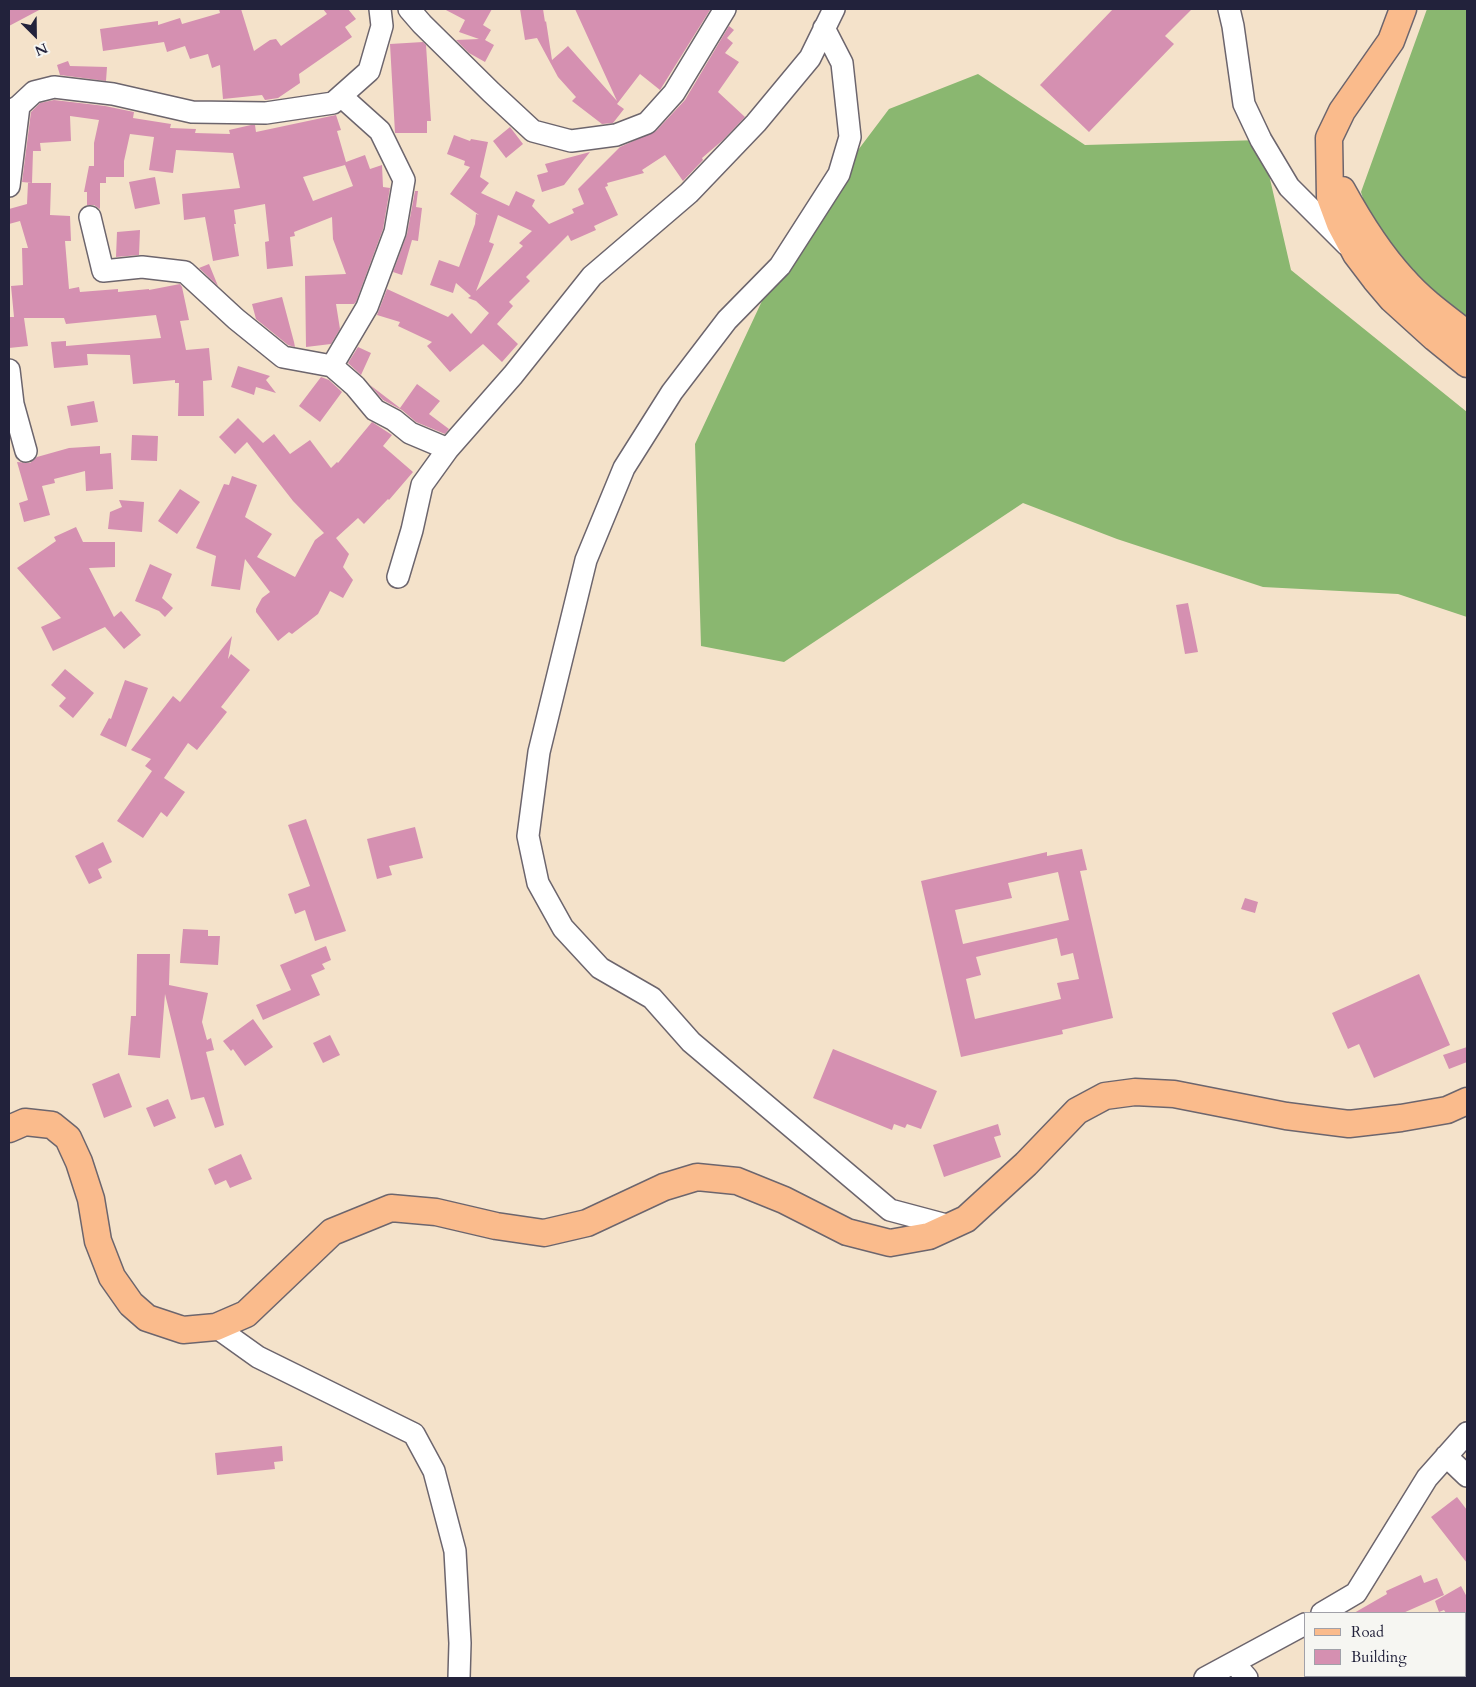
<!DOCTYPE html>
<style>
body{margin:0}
#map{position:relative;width:1476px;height:1687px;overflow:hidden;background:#f4e2ca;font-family:Cardo,serif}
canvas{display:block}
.frame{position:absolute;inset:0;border:10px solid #22223b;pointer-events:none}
.legend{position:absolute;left:1304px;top:1612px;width:162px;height:65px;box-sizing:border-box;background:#f6f6f2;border:1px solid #a1a1a9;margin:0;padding:6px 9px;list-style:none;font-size:15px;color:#22223b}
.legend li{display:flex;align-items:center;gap:10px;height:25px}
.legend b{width:25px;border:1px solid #a1a1a9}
.north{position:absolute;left:10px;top:10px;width:50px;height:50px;-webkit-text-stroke:4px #f6f6f2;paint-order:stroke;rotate:157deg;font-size:14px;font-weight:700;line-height:20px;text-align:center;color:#22223b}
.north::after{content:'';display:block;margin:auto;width:18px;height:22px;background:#22223b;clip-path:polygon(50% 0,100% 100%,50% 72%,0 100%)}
</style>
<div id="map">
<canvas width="1476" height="1687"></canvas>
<div class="frame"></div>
<ul class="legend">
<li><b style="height:6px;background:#fabb8c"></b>Road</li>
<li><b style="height:14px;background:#d590b1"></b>Building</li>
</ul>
<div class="north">N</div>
</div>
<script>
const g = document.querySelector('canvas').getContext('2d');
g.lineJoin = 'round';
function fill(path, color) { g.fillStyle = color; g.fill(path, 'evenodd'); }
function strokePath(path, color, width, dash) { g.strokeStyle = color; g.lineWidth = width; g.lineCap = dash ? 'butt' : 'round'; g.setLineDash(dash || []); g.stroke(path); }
fill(new Path2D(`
 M1427 9H1467V341L1387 275 1361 192Z
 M978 74 1085 145 1261 140 1291 270 1467 412V617L1398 594 1263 587 1117 539 1023 503 784 662 701 646 695 444 791 239 889 109Z`), '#8ab770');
fill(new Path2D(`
 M9 9H41L9 26Z
 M219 9H241L254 51 270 40 276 39 281 46 327 14 323 9H348L356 19 345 27 352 37 299 74 300 83 278 98 265 100 262 95 223 99 220 65 212 68 208 54 190 59 185 46 167 52 164 42 103 51 100 29 158 21V25L180 18 182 24 220 13Z
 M444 9H492L483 25 491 30 485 40 494 45 485 62 469 53 456 40 479 39 459 32 465 20Z
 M520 9H543L545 22 546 21 552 60 568 46 617 101 575 9H708L710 10 660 90 640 74 617 104 624 109 613 123 602 124 572 101 576 97 558 77 537 38 525 40Z
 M1113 9H1192L1165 36 1174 44 1089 132 1040 85Z
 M729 26 734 30 727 38 733 43 725 53 739 62 718 92 745 117 723 140 702 158 703 160 683 181 665 155 642 170 644 173 607 183 608 186 605 187 618 215 594 226 596 230 571 241 568 235 526 277 530 281 509 302 513 306 497 324 518 344 502 362 483 344 450 372 427 346 432 342 398 326 400 322 377 315 387 289 448 317 452 313 471 334 489 313 476 301 468 298 471 296 456 283 453 293 430 285 439 260 459 267 475 224 476 214 479 215 450 194 470 167 464 165 465 161 447 154 454 135 470 141 471 139 488 142 480 177 489 183 481 193 509 206 516 191 535 200 532 206 549 224 574 213 572 209 584 204 578 189 620 147 656 131 685 100ZM498 215 532 231 519 243 523 246 476 291 494 244 489 242Z
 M423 42 426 45 431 121H427V133H395L390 44Z
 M68 61 70 66 107 67 106 81 60 75 57 65Z
 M54 100 105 106 134 112 133 118 171 124 170 128 196 129 195 133 230 134 229 130 251 125H255L256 132 336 115 341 130 337 131 346 162 365 155 370 169 382 165 383 187 390 188 383 229 356 302 354 304H336L340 329 331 344 306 347 305 276 346 274 333 239 332 217 294 232 295 236 290 237 293 266 267 269 265 242 269 241 265 204 234 210 236 224H234L239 256 213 261 205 217 184 220 182 194 240 188 233 153 176 150 173 173 149 170 154 137 130 134 124 161V177H106V183H100V209L94 205H87V192H84L89 166H94V143L99 120 70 116 71 141 40 143 41 151H33L32 183 22 182 31 112 40 103ZM345 165 353 186 313 201 303 177Z
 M510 127 523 144 506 158 493 141Z
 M590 152 564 185 542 192 537 175 548 172 545 164Z
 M155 177 160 204 135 209 129 182Z
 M28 183H51L50 215 70 216 71 241H65L69 289 79 287 80 292 118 289V292L149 289V290L180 284 182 287 189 320 180 321 186 350 209 348 212 380 203 381 204 416H178L179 383H175V380L133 384 130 355 87 354 88 365 54 368 51 342 66 341V346L161 338 156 315 66 324 64 318H24L28 346 9 348V317H14L11 286 23 285 22 248H28L20 221 9 224V209L27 204Z
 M415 191H418L416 207 422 208 418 241 412 240 402 275 393 272 407 234Z
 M140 230 139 255 116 257 117 232Z
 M209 264 218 286 199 268Z
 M282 297 294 342 295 347 288 345 256 319 252 304Z
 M358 347 371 353 361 375 348 363Z
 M238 366 270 376 266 380 276 393 256 387 254 395 231 387Z
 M321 377 329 380 342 392 320 422 299 406Z
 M417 384 440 401 429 414 449 429 445 434 416 422 402 410 383 400 370 385 400 408Z
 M94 401 98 422 71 426 67 406Z
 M238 418 263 443 274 434 290 454 310 440 331 468 337 462 338 463 372 422 392 435 383 446 413 472 389 500 388 499 364 524 358 518 336 538 349 554 343 567 353 580 343 598 330 591 318 614 292 634 289 632 278 641 256 612V609L262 598 270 592 245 559 240 590 211 586 216 556 196 548 224 484 229 485 232 476 257 485 245 517 272 534 257 557 295 577 315 540 324 533 293 501 247 442 235 454 219 437Z
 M132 435 158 436 157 461 131 460Z
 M100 446V454L111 453 113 489 86 491 85 471 54 479 55 483 42 486 50 515 24 522 19 503 28 500 17 462 30 463 37 457 69 448Z
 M180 489 200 502 177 534 158 521Z
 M119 500 144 502 142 532 108 529 110 512 122 507Z
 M76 527 83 542H115V567L89 568 114 617 121 611 141 635 124 649 105 627 53 651 41 627 61 618 17 568 56 541 54 537Z
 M150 564 172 574 162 598 173 608 165 617 159 611 135 601Z
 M1188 603 1198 652 1185 654 1176 605Z
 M232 636 228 659 231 654 250 670 221 707 227 712 197 750 188 743 164 778 185 792 167 817 161 812 143 838 117 821 152 771 145 766 151 759 131 750 173 696 180 702Z
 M65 669 94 693 73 718 59 706 66 698 51 685Z
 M125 680 148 688 126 747 100 735 109 718 111 719Z
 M306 819 346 931 315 941 305 910 295 914 288 894 310 886 288 825Z
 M415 827 423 858 389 866 392 875 377 879 367 839Z
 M103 842 112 862 98 869 102 878 89 884 75 856Z
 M1082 849 1087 870 1080 871 1113 1018 1062 1030 1063 1034 961 1057 921 881 1047 852V856ZM1058 872 1069 920 963 944 955 910 1012 898 1008 883ZM1057 938 1061 956 1073 953 1079 979 1057 983 1061 999 975 1019 966 979 981 975 976 957Z
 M1245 898 1258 902 1255 913 1241 909Z
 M183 929 208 930V936H220L218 965 180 963Z
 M326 946 331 960 322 964 325 969 311 975 320 995 263 1020 256 1005 291 990 280 965Z
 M137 954H170L169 985 208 993 202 1022 207 1040 211 1038 214 1050 206 1052 224 1125 215 1128 204 1097 191 1100 165 994 160 1058 128 1055 131 1016H136Z
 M1419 974 1450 1045 1374 1078 1359 1044 1348 1049 1332 1013Z
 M253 1019 273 1047 245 1066 233 1049 231 1051 223 1041Z
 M330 1035 340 1055 323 1063 313 1043Z
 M1467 1047V1062L1449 1069 1443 1055Z
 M833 1049 937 1091 921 1129 907 1124 905 1128 894 1124 892 1130 813 1098Z
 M119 1073 132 1107 104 1118 92 1084Z
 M168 1099 176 1118 154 1127 146 1108Z
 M998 1124 1001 1135 994 1137 1001 1157 944 1177 933 1145Z
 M241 1154 252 1179 230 1188 226 1180 215 1185 208 1169Z
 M282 1446 283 1461 274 1462 275 1469 217 1475 215 1453Z
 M1457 1497 1467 1510V1563L1431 1517Z
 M1421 1575 1424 1583 1437 1578 1444 1595 1403 1613H1354L1387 1594 1386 1591Z
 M1461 1586 1467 1597V1613H1446L1444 1610 1439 1612 1435 1601Z`), '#d590b1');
const minor = new Path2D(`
 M409 9 422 24 491 92 533 131 571 141 616 135 647 123 674 93 725 9
 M1229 9 1233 26 1244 104 1261 140 1289 187 1347 245
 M824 28 842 63 850 137 839 174 780 266 727 320 672 392 624 468 586 560 539 752 528 836 538 883 563 928 600 968 652 998 691 1042 890 1210 950 1226
 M9 112 19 106 34 92 54 87 113 94 192 112 266 113 333 103 369 71 382 26 380 9
 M9 186 19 106
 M90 217 103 271 142 267 185 272 236 319 283 357 332 366 355 386 375 410 394 420 410 433 448 449
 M332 366 367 307 395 232 404 180 380 131 341 96
 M9 370 13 404 26 451
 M398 577 412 530 422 485 448 449 513 375 592 276 689 193 756 123 810 58 834 9
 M216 1327 258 1357 414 1434 434 1471 455 1551 460 1643 459 1678
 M1446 1456 1467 1476
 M1322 1613 1356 1593 1427 1478 1467 1433
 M1234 1663 1247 1678
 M1205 1678 1305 1624`);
const major = new Path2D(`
 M1403 9 1391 41 1342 111 1329 138 1330 197 1340 224 1356 254 1375 279 1392 299 1435 338 1467 364
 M1342 190C1359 221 1378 252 1403 279 1421 300 1445 317 1467 334
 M9 1129 25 1122 52 1125 68 1138 79 1162 91 1199 98 1241 112 1277 131 1304 147 1318 183 1330 216 1327 246 1314 332 1232 391 1208 436 1212 496 1226 544 1233 587 1223 664 1187 697 1177 737 1181 784 1200 847 1232 890 1243 929 1236 966 1219 1026 1164 1077 1111 1105 1096 1135 1092 1174 1094 1286 1116 1349 1124 1401 1118 1447 1110 1467 1101`);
strokePath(minor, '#6c656d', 24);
strokePath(major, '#6c656d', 29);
strokePath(minor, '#fff', 21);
strokePath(major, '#fabb8c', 26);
</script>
